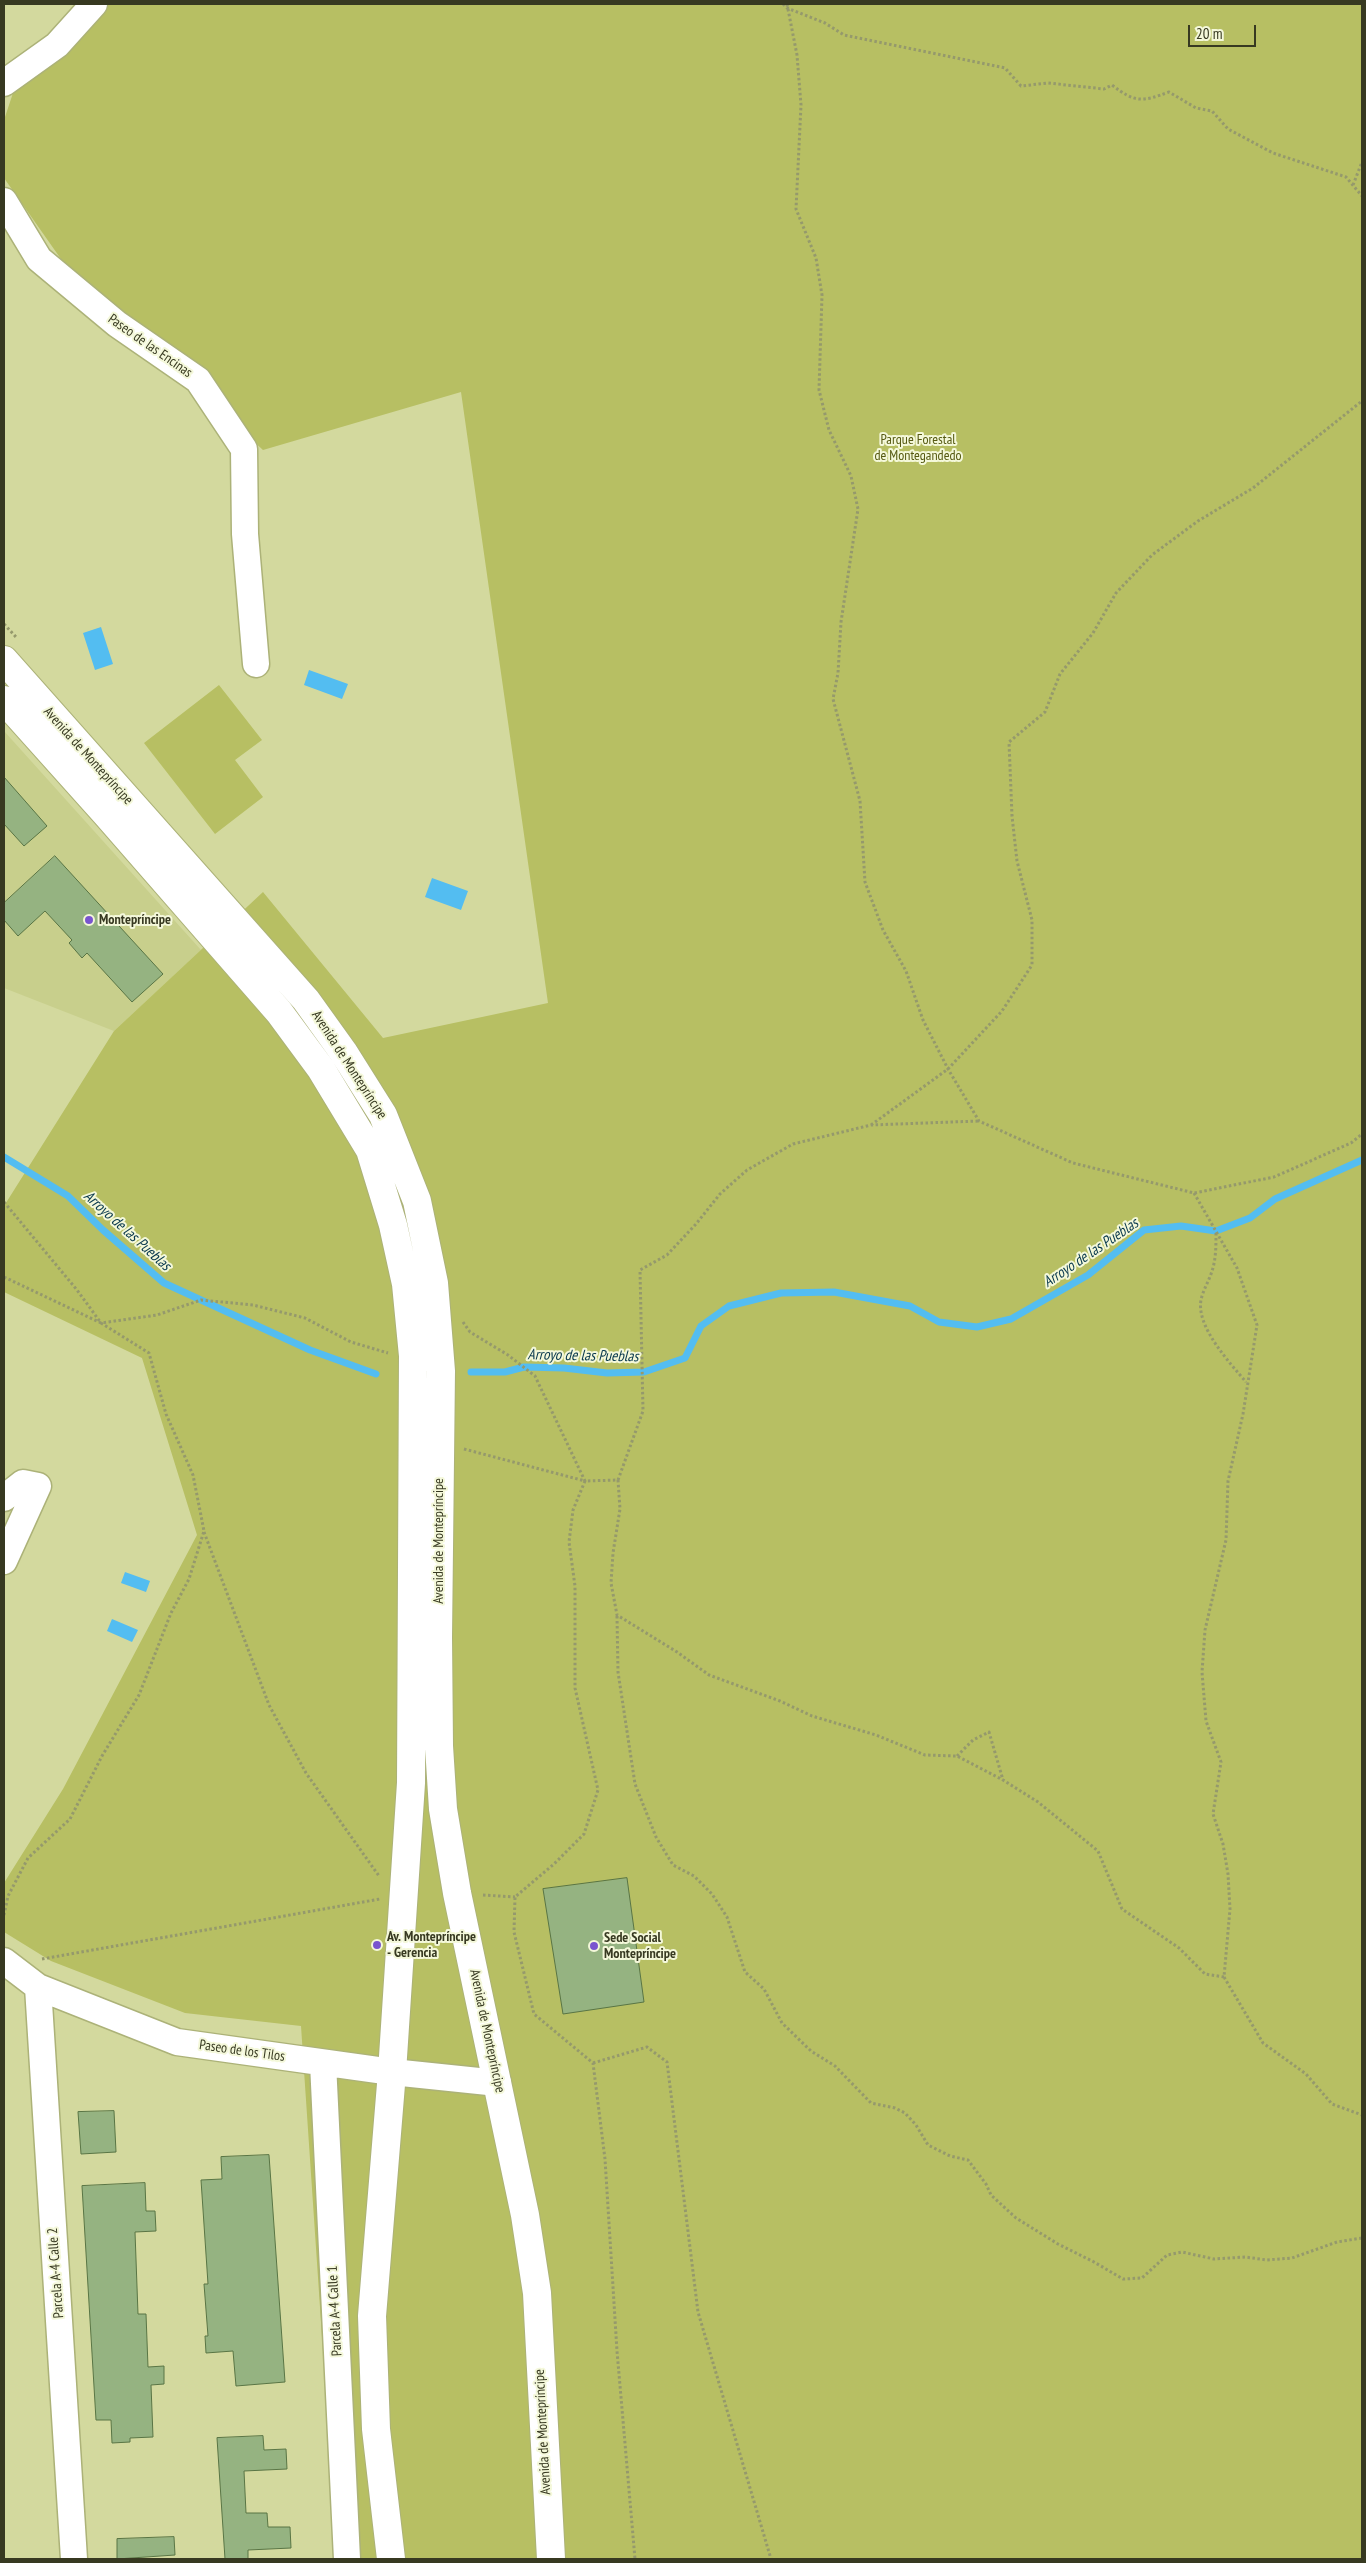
<!DOCTYPE html>
<meta charset="utf-8">
<style>
body{margin:0}
#map{position:relative;width:1366px;height:2563px;overflow:hidden;background:#d3d99e;font-family:"PT Sans Narrow",sans-serif}
canvas{display:block}
.frame{position:absolute;inset:0;border:5px solid #373921;pointer-events:none}
.scale{position:absolute;left:1188px;top:25px;width:68px;height:22px;box-sizing:border-box;border:2px solid #373921;border-top:0;padding-left:6px;font-size:15px;line-height:18px;white-space:nowrap;color:#373921;-webkit-text-stroke:4px #f4f8da;paint-order:stroke}
</style>
<div id="map">
<canvas width="1366" height="2563"></canvas>
<div class="frame"></div>
<div class="scale">20 m</div>
</div>
<script>
const g = document.querySelector('canvas').getContext('2d');
g.lineJoin = 'round';
function fill(path, color) { g.fillStyle = color; g.fill(path, 'evenodd'); }
function strokePath(path, color, width, dash) { g.strokeStyle = color; g.lineWidth = width; g.lineCap = dash ? 'butt' : 'round'; g.setLineDash(dash || []); g.stroke(path); }
function label(font, color, halo, rows, align = 'center') {
  g.font = font + ' "PT Sans Narrow",sans-serif'; g.lineWidth = 4; g.setLineDash([]); g.textBaseline = 'middle'; g.strokeStyle = halo; g.fillStyle = color; for (const [text, x, y, turn = 0] of rows) {
    g.save(); g.translate(x, y); g.rotate((+turn || 0) * Math.PI / 180); g.textAlign = isNaN(turn) ? turn : align; if (halo) g.strokeText(text, 0, 0); g.fillText(text, 0, 0); g.restore();
  }
}
fill(new Path2D(`
 M4 731 201 950 114 1031 4 988Z`), '#c8cf8c');
fill(new Path2D(`
 M100 4H1362V2559H337L301 2026 185 2013 51 1961 4 1932V1883L63 1789 197 1535 142 1358 4 1292V1206L114 1031 263 892 383 1038 548 1003 461 392 263 450 68 269 4 178V120L15 87Z
 M219 685 262 740 235 760 263 797 215 834 144 743Z`), '#b7bf63');
fill(new Path2D(`
 M101 627 113 664 95 670 83 633Z
 M309 670 348 684 342 699 304 685Z
 M432 878 468 891 461 910 425 897Z
 M125 1572 150 1581 146 1592 121 1583Z
 M112 1619 138 1630 132 1642 107 1631Z`), '#53bdf1');
strokePath(new Path2D(`
 M4 1157 68 1196 103 1230 164 1283 310 1350 376 1374
 M471 1372H505L524 1367 564 1368 607 1373 644 1372 685 1358 701 1326 729 1306 781 1293 834 1292 910 1306 939 1322 977 1327 1011 1319 1088 1275 1144 1230 1181 1226 1216 1231 1250 1218 1275 1199 1362 1160`), '#53bdf1', 7);
const building = new Path2D(`
 M4 777 47 826 24 846 4 824Z
 M55 856 163 974 132 1002 87 953 82 958 69 943 72 940 45 911 18 936 4 920V903Z
 M627 1878 644 2002 563 2014 543 1889Z
 M114 2111 116 2152 81 2154 78 2112Z
 M269 2155 285 2382 236 2386 233 2351 206 2353 205 2336H208L204 2284H208L201 2180 222 2179 221 2157Z
 M145 2183 146 2211H155L156 2231 135 2232 138 2314H146L148 2367 164 2366V2384L151 2385 153 2437 130 2438V2442L112 2443 111 2420H96L82 2186Z
 M263 2436 264 2450 286 2449 287 2469 244 2471 246 2513H267L268 2527H290L291 2548 248 2550V2559H225L217 2438Z
 M174 2537 175 2555 117 2559V2539Z`);
fill(building, '#95b381');
strokePath(building, '#597545', 1);
const street = new Path2D(`
 M4 83 57 45 94 4
 M4 201 39 259 117 324 198 380 244 449 245 534 256 664
 M4 1498 23 1483 38 1486 4 1561
 M4 1961 38 1987 177 2042 392 2072 498 2083
 M38 1987 74 2559
 M323 2063 347 2559`);
const secondary = new Path2D(`
 M4 660 306 1000 344 1053 383 1115 417 1201 434 1283 441 1371 438 1637 439 1746 443 1809 457 1893 525 2215 537 2293 551 2559
 M4 700 107 815 279 1012 321 1069 370 1150 393 1225 406 1284 413 1356 411 1783 392 2072 372 2316 376 2429 391 2559`);
strokePath(street, '#acb278', 29);
strokePath(secondary, '#acb278', 30);
strokePath(new Path2D(`
 M783 4 787 8 825 23 844 35 1005 68 1021 86 1048 83 1104 89 1112 85C1135 103 1142 102 1169 92L1196 108 1212 111 1228 129 1273 153 1346 177 1362 196
 M787 4 797 55 801 105 796 209 816 258 822 295 819 390 829 430 851 476 858 509 841 622 838 673 833 699 860 801 865 882 883 930 906 971 923 1020 948 1069 979 1121 1073 1163 1194 1193 1274 1177 1351 1143 1362 1134
 M1353 185 1362 162
 M4 624 16 637
 M871 1125 948 1069 1002 1011 1032 965V920L1017 861 1012 816 1009 742 1045 712 1060 674 1093 633 1116 593 1152 555 1198 521 1253 488 1362 401
 M1194 1193 1237 1268 1257 1325 1243 1414 1228 1481 1226 1540 1205 1630 1202 1672 1206 1721 1221 1762 1213 1814 1223 1844 1228 1874 1230 1909 1224 1977 1263 2043 1306 2074 1332 2104 1362 2115
 M4 1202 77 1290 101 1323 149 1353 166 1414 193 1475 204 1531 189 1579 171 1613 139 1695 102 1756 70 1819 28 1858 8 1896 4 1915
 M1216 1233C1216 1246 1216 1259 1212 1271 1209 1281 1203 1290 1201 1300 1196 1327 1230 1363 1246 1382
 M4 1277 101 1323 157 1315 201 1300 253 1305 305 1318 351 1342 388 1353
 M463 1322 470 1332 508 1355 535 1376 585 1481 618 1480 620 1509 613 1553 611 1583 617 1615 677 1652 709 1675 780 1701 812 1716 876 1735 925 1755 957 1756 1003 1780 1038 1802 1098 1851 1122 1909 1179 1948 1205 1974 1224 1977
 M464 1449 585 1481 573 1510 569 1542 575 1586V1688L598 1790 584 1834 554 1864 515 1897 514 1932 534 2014 593 2063 605 2159 617 2351 635 2559
 M618 1480 643 1411 640 1270 667 1255 696 1224 720 1194 747 1170 793 1144 871 1125 979 1121
 M204 1532 269 1705 306 1773 379 1876
 M617 1616 618 1672 635 1784 656 1837 673 1865 694 1876 712 1894 727 1917 745 1972 764 1989 782 2023 811 2051 835 2066 871 2103 895 2108 905 2113 916 2125 928 2145 950 2156 968 2160 986 2184 991 2195 1016 2218 1058 2244 1094 2262 1123 2279 1142 2278 1167 2255 1182 2252 1214 2259 1245 2257 1267 2260 1292 2258 1337 2242 1362 2238
 M957 1756 973 1740 989 1732 1003 1780
 M483 1895 515 1897
 M42 1959 380 1899
 M593 2063 647 2047 667 2062 698 2312 771 2559`), '#95996c', 3, [2.5, 2.5]);
strokePath(street, '#fff', 26);
strokePath(secondary, '#fff', 28);
for (const [x, y, r, color] of [
 [89,920,5,"#7955cf"],
 [377,1945,5,"#7955cf"],
 [594,1946,5,"#7955cf"]
]) { const dot = new Path2D(); dot.arc(x, y, r, 0, 2 * Math.PI); g.fillStyle = color; g.fill(dot); strokePath(dot, '#f4f8da', 2); }
label('14px', '#373921', '#f4f8da', [
 ["Paseo de las Encinas",150,346,35],
 ["Avenida de Montepríncipe",88,756,48],
 ["Avenida de Montepríncipe",349,1065,57],
 ["Avenida de Montepríncipe",439,1541,-90],
 ["Avenida de Montepríncipe",487,2031,78],
 ["Paseo de los Tilos",242,2051,8],
 ["Parcela A-4 Calle 2",56,2273,-94],
 ["Parcela A-4 Calle 1",335,2311,-93],
 ["Avenida de Montepríncipe",543,2432,-93]
]);
label('14px', '#555911', '#f4f8da', [
 ["Parque Forestal",918,440],
 ["de Montegandedo",918,456]
]);
label('bold 14px', '#373921', '#f4f8da', [
 ["Montepríncipe",99,920],
 ["Av. Montepríncipe",387,1937],
 ["- Gerencia",387,1953],
 ["Sede Social",604,1938],
 ["Montepríncipe",604,1954]
], 'left');
label('italic 15px', '#07374c', '#f4f8da', [
 ["Arroyo de las Pueblas",127,1231,42],
 ["Arroyo de las Pueblas",1091,1253,-34],
 ["Arroyo de las Pueblas",583,1356,1]
]);
</script>
